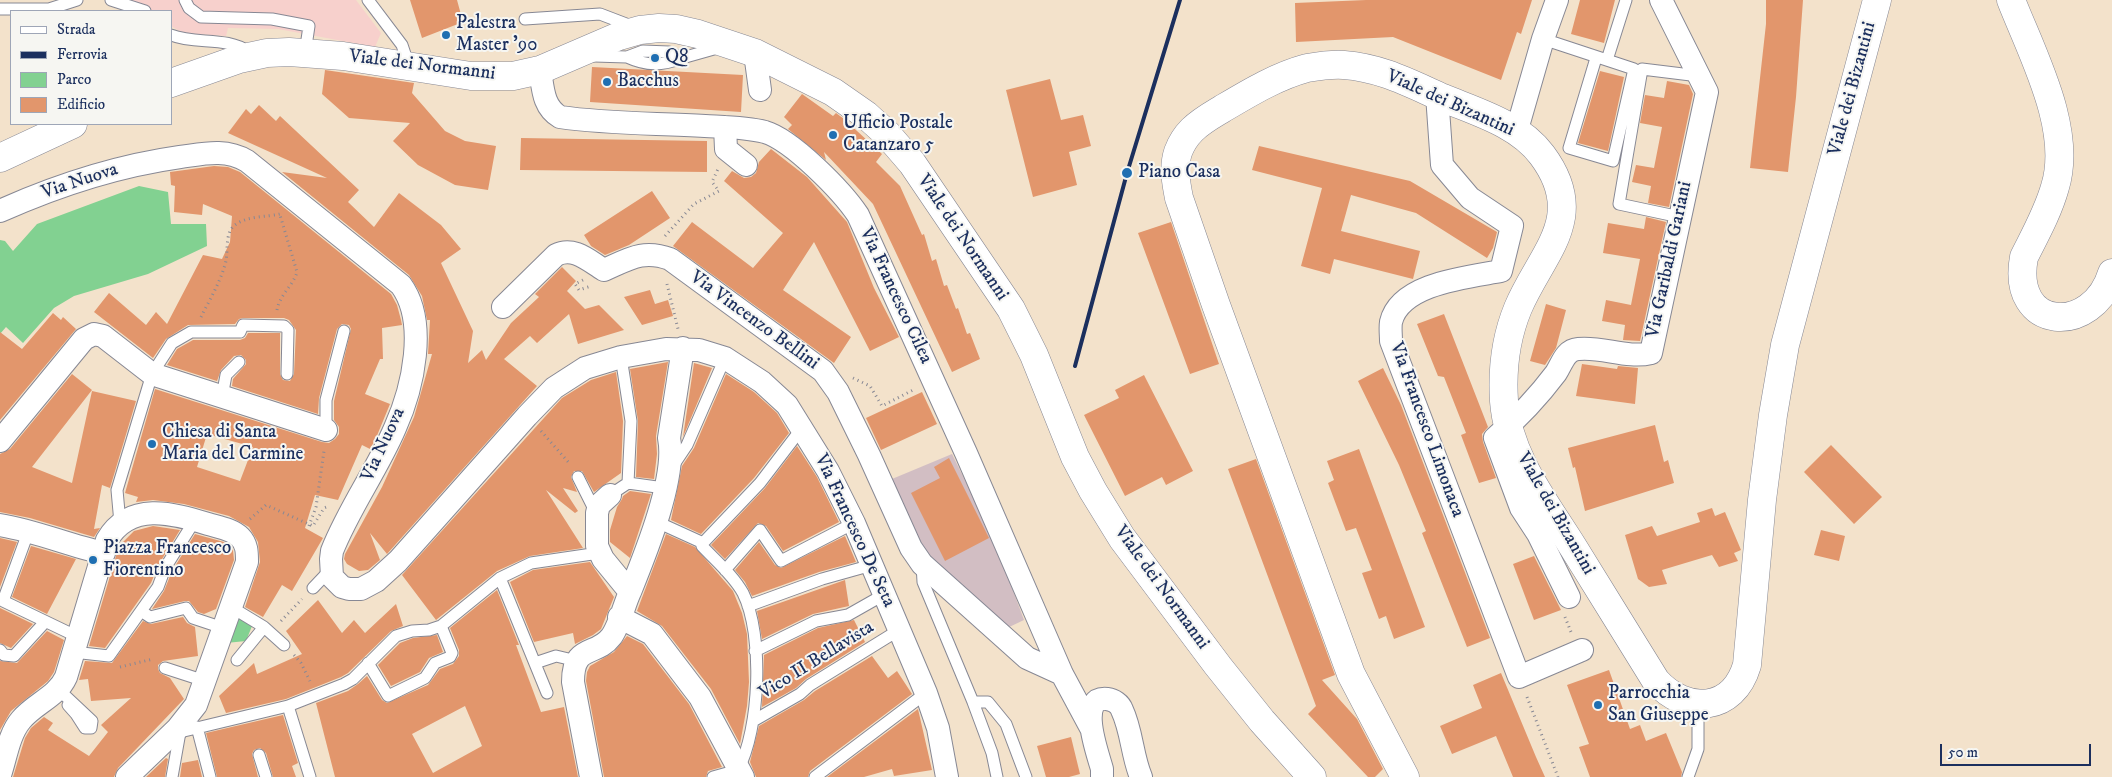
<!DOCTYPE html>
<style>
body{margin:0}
#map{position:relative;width:2112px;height:777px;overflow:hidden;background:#f3e2cb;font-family:"IM FELL DW Pica",serif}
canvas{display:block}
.legend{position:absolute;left:10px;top:10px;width:162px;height:115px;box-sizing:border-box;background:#f6f6f2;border:1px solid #9ea6b7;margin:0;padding:6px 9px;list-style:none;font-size:15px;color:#1b2f5e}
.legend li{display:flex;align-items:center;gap:10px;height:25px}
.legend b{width:25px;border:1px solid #9ea6b7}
.scale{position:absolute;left:1940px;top:744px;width:151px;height:22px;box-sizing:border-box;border:2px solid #1b2f5e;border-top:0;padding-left:6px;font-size:15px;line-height:18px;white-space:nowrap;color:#1b2f5e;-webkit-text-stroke:4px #f6f6f2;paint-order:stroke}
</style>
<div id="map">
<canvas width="2112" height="777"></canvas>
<ul class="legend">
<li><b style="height:6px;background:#fff"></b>Strada</li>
<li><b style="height:6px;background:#1b2f5e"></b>Ferrovia</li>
<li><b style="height:14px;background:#82d191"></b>Parco</li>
<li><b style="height:14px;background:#e2966c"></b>Edificio</li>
</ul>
<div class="scale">50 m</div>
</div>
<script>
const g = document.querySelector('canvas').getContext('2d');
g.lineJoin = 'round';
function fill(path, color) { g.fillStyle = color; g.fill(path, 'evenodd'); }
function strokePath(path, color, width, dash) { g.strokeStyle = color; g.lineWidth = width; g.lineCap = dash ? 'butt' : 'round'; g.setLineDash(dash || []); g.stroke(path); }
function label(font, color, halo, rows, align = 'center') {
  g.font = font + ' "IM FELL DW Pica",serif'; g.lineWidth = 4; g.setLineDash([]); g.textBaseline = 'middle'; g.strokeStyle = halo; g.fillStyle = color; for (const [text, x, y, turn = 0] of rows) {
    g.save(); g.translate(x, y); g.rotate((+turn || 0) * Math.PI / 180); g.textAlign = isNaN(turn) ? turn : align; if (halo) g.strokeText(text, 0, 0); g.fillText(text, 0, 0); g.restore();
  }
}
fill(new Path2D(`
 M129 0H356L381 33 375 47 278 29 228 28 226 36 183 33 171 26V11H153L141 4Z`), '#f7d0cc');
fill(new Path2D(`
 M952 454 994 539 1024 620 1005 629 928 562 892 479Z`), '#d2bec3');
fill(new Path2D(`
 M139 186 168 192 171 224H206L207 246 148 274 74 296 54 308 23 343 6 327 0 334V240L5 241 13 251 37 224Z
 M236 616 252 626 246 641 226 643Z`), '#82d191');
fill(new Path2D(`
 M410 0H457L463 22 422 38Z
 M1366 0H1532L1521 34 1517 32 1501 80 1393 37 1296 42 1295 3Z
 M1580 0H1615L1604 43 1571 34Z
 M1766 0H1803L1796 97 1788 172 1750 168 1766 24Z
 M592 67 743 75 741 112 590 102Z
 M325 70 414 83 412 93 445 131 465 141 496 146 488 190 455 185 418 165 393 141 410 123 349 118 322 94Z
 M1600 71 1624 77 1608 151 1578 143Z
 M1050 79 1061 120 1083 115 1091 146 1069 152 1077 185 1033 197 1006 90Z
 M1667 81 1689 85 1693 94 1669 207 1648 203 1651 186 1632 182 1636 165 1654 168 1662 127 1640 123 1645 95 1664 98Z
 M802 94 833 116 836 113 844 119 882 154 876 162 900 186 922 235 924 234 932 261 936 259 944 286 947 285 956 309 958 308 967 334 970 333 980 359 952 372 873 204 824 152 826 160 788 129 792 125 784 117Z
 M259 105 276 121 280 116 359 190 348 202 374 227 399 193 441 225 461 249 441 263 473 331 468 363 482 350 486 360 511 323 539 297 535 294 562 267 576 281 567 291 585 309 599 305 624 330 578 344 569 314 537 343 530 336 504 359 537 386 387 554 370 533 380 560 368 570 359 571 347 564 344 559 345 554 382 487 414 417 432 354H428L430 320H427L422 296 409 275 282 172 327 178 228 133 246 109 251 114Z
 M521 138 707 141V172L520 170Z
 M1259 146 1410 181 1497 232 1493 248 1487 258 1416 213 1351 195 1341 231 1420 251 1413 279 1334 259 1330 274 1301 266 1322 188 1252 170Z
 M771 149 807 177 847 222 874 288 899 337 870 351 814 242 783 290 851 337 834 363 673 246 692 222 753 268 783 233 724 181 732 171 744 178 751 177 756 173 759 162Z
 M214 166 228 167 240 172 391 294 397 305 401 320 402 325 382 328 383 359H380L365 394 390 404 376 438 370 449 362 445 338 500 315 495 305 528 323 538 292 591 282 585 263 617 245 607 260 562 258 542 249 527 229 516 184 504 153 500 136 502 138 497 125 493 155 389 322 442 329 443 335 439 339 434V427L334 420V401L351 329 349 325 342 324 337 329 319 398 318 414 232 386 233 379 246 364V360L241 355 234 356 221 370 217 381 167 365 177 349 193 340H240L245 338 248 333H280V374L283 380 290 381 294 374 296 330 289 320 284 318H243L239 319 235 324 188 325 166 339 153 358 94 312 109 293 146 325 156 312 167 324 203 255 222 259 230 242 232 216 203 204 202 215 174 212 175 186 171 185 170 172ZM207 434 253 447 240 481 197 467Z
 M652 191 670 218 629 245 605 255 591 246 584 235Z
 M1646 217 1666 222 1640 341 1623 340 1625 325 1602 321 1606 300 1631 305 1640 259 1603 253 1608 223 1644 229Z
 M1171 222 1219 364 1190 374 1138 233Z
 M650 290 655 304 668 300 673 316 642 325 624 297Z
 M1546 304 1566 310 1556 348 1545 365 1530 361Z
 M53 313 61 320 63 317 76 329 0 420V332L22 349Z
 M1444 314 1488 427 1482 434 1483 442 1496 478 1479 483 1461 435 1466 433 1444 377 1438 376 1417 324Z
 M668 362 656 436 657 454 654 479 636 477 638 421 630 369Z
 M694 363 712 368 683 437Z
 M1582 364 1617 369 1618 366 1638 368 1635 404 1576 396Z
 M1383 368 1401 405 1490 638 1467 647 1422 533 1426 531 1399 465 1358 381Z
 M616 372 623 421 621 473 594 492 582 471H574L571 477 577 492 563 488 578 511 575 513 546 490 583 548 530 556 497 571 436 620 402 575 562 398 591 380Z
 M72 374 92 390 32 467 72 483 92 391 136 401 110 488 102 485 94 529 100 528 94 537 30 518 0 512V454L10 449Z
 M726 374 754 392 777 413 789 433 754 478 701 534 671 520 682 466 694 448Z
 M1144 375 1193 471 1166 485 1162 477 1125 496 1084 415 1119 398 1115 390Z
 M922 392 937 424 881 450 866 418Z
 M1655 425 1664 462 1668 460 1674 483 1585 511 1575 467 1573 468 1568 448Z
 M1831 445 1882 497 1854 524 1804 472Z
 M797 446 817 477 839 522 783 551 766 526 758 523 725 559 711 545 765 488Z
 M1359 449 1425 627 1394 639 1386 616 1379 619 1362 573 1372 570 1356 528 1346 531 1328 483 1334 480 1327 461Z
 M949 458 989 538 945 561 911 493 940 478 934 467Z
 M1256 459 1335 675 1322 680 1357 719 1383 769 1375 777H1368L1308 714 1316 706 1228 469Z
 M630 491 651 494 630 558 610 542V530L617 507 622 499 623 496Z
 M1712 508 1715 516 1725 512 1741 550 1734 553 1738 561 1719 567 1712 555 1662 570 1667 584 1649 587 1638 579 1625 535 1652 526 1657 536 1700 522 1697 513Z
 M153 526 180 530 159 564 151 583 105 648 89 646 119 546 134 531Z
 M1821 530 1845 536 1839 561 1814 555Z
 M195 534 224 542 233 550 234 560 216 609 204 614 198 612 189 601H185L152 609 164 591 172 571Z
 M666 534 695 547 733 591 742 613 747 634 749 682 747 706 740 744 711 689 662 626 637 611Z
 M845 536 856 562 819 572 752 596 745 582 735 570 759 542 775 565 781 568Z
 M0 538 17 542 0 587Z
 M31 546 76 559 47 614 12 597Z
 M1534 556 1561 610 1534 620 1513 564Z
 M590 562 614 597 601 629 593 635 575 644 573 633 534 642 510 582 533 570Z
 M845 580 849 606 813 614 762 639 757 611Z
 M497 590 519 645H516L541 712 564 707 578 777H335L316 703 348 691 358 684 367 676 382 700 387 703 428 685 440 669 453 664 459 656V650L450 628ZM465 706 482 746 433 773 412 734Z
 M318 600 342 633 354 620 365 633 396 604 403 626 391 631 348 673 341 677 286 699 226 713 219 696 254 663 257 674 302 654 286 631Z
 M0 608 33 624 11 648 0 643Z
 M183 617 187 623 195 627 198 656 163 661 158 665V669L160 673 170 678 184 699 118 768 114 777H13L25 738 31 728 44 717 53 723 48 730 89 756 108 732 101 725 131 698 91 701 88 679 79 680 85 661 112 663 143 621 151 624Z
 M854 620 865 642 806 679 796 688 762 707 764 655 818 628Z
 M47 631 64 640 54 672 48 681 11 711 0 730V661L17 663Z
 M437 635 443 652 429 658 420 672 391 686 378 665 400 643 413 638Z
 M627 636 643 644 689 704 722 767 708 771 706 777H604L586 681 587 672 590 666 614 652Z
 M872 656 888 678 897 671 912 694 810 771 808 777H756L750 762 759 726 804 700 815 691Z
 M1609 670 1630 729 1640 725 1646 741 1666 733 1682 772 1681 777H1590L1579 747 1589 744 1567 685Z
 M1501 673 1536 757 1545 777H1513L1496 736 1452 754 1440 726 1482 708 1473 685Z
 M918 709 932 770 894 776 892 769 864 777H827Z
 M283 715 298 763 292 766 296 777H273L266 753 260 748 254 750 252 754 258 777H217L206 733Z
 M1071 737 1080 774 1069 777H1046L1037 746Z
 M166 758 168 759 165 777H146Z
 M198 760 202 777H180L182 763Z`), '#e2966c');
const lane = new Path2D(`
 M111 0 145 11
 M185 0 189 8 201 17 272 19 309 26 305 53
 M368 0 402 45 409 66
 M0 9H49L77 0
 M525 19 600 14 634 27
 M171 35C196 45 226 36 249 52
 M1543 39 1634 69 1613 161 1569 148 1596 58
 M594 56 627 57 643 51 669 52 682 58 721 47
 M627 57C647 66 661 66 682 58
 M1607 60 1626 0
 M1680 217 1619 204 1642 69 1699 76
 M621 357 631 421 628 483
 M222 397 226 375 239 362
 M326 431V400L344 331
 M673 466 687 445 725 358
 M578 477 596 513
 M610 495 628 483 664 488
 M657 522 701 542 702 546C716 561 733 575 743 593 764 635 760 729 738 770L713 777
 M120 523 117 490 152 374 172 343 191 332H240L243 325 284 326 288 330 287 374
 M29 530 3 601 78 637
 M702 544 760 483 802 428
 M922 564 923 582 973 702H988L1006 724 1026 777
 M725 570 760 530 781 561 854 523
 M500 578 547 693
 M313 588 331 569
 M748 606 822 579 872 565
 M231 607 264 627 237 660
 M141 611 150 617 186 608 193 618 223 628
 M264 627 284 645
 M0 650 4 655 14 656 45 622
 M755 651 816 621 848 615 885 594
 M73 652 109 656 158 587 165 568 195 520
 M368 663 388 696 425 678 435 663 450 657 452 653 441 626
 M535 663 556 656 577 661
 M165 668 205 681
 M59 690 92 721 91 728H85L76 714 68 705
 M973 702 992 753 997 777
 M288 706 310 777
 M753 721 800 694 810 685 899 630
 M197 727 210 777
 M178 730 180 732 288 706 344 684 353 679 396 636 412 631 429 630 441 626 500 578 531 563 599 553
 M259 755 266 777
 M172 777 180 732
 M815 777 926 693
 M1688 777 1698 749V704`);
const street = new Path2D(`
 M755 53 760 90
 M540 70C543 89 543 107 560 117 608 124 657 123 705 126 724 127 746 127 765 132 792 140 842 191 858 215L966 453 1062 674 1091 728
 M1437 95 1442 165 1470 198 1512 226 1501 271C1469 277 1400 283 1391 322 1390 328 1391 335 1391 341L1519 677 1582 650
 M725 127 726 149 746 165
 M1516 133 1543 39 1557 0
 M0 211C58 185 116 166 180 157 203 154 225 148 247 161L401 285C428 322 413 388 395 428 377 470 349 508 332 551L331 559 332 577 342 587 349 589H361L376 581 398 561 527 416 554 388 585 368 621 357 666 349 699 350 725 358 762 382 787 405 828 471 854 523 926 693 938 728 947 777
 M503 307 556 255C574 246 589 261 604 270 629 259 643 249 670 259L823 371 838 392 869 455 911 548 922 564 1027 658 1062 674
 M0 441 84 339 94 334 103 336 152 374 326 430
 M0 525C37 531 67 545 104 553
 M630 592C645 555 677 477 669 438L683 348
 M1569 597 1538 534 1521 508 1495 438C1517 419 1538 397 1556 373 1562 364 1565 350 1578 349 1602 346 1627 359 1651 353L1707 92 1661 0
 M619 617 652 634 700 697 743 777
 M0 775C6 757 9 734 21 720 35 703 57 697 66 677L107 540C130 501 172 513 208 524 218 527 232 529 240 537 247 544 247 552 247 562L196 705 177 729 127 777
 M591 777 573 682C573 643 596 657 611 637 619 627 624 605 630 592L603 559 597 546V513L599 505 610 495
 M1102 777V769C1098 754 1076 696 1107 699 1114 700 1120 704 1122 710 1132 731 1132 756 1141 777`);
const secondary = new Path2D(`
 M2011 0C2032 54 2073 129 2055 187 2048 212 2035 235 2024 257 2010 332 2093 336 2112 273
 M171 83 239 59 267 53 289 52 343 56 471 76H513L540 70 619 36 640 30 659 28 676 29 698 34 755 53 833 92 866 115 887 134 912 163 1011 309 1034 355 1075 457 1093 491 1122 538 1218 666 1262 721 1312 777
 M0 158 73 124
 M1405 777 1351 674 1216 305 1179 198C1176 183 1173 167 1178 152 1181 144 1187 135 1192 130 1201 121 1212 115 1222 109 1249 93 1277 76 1307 68 1319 66 1332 64 1344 65 1382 68 1409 83 1443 98 1477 112 1519 124 1542 155 1589 218 1541 253 1518 308 1506 337 1502 370 1504 401 1508 456 1545 502 1573 547 1601 592 1628 636 1656 681 1687 715 1733 712 1747 665L1762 500 1773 415 1785 345 1877 0`);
strokePath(lane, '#878894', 13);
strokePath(street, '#878894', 24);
strokePath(secondary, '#878894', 29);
strokePath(new Path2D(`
 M665 236 694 204 719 191 712 182 718 169
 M583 280 575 284 579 290 591 286
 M667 284 678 329
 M277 310C280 294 293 286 297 272L280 215
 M201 317C210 299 221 281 226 261 228 250 225 232 235 225 246 216 267 217 280 214
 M853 378 870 386 882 406 915 389
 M541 431 570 464
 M250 519 266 505 313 526 324 508 329 506
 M309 526 316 507 324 451
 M1565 617 1571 632
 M281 621 302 599
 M294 655 301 663 310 681
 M120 667 153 659
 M1527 697 1558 777`), '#878894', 3, [1, 4]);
strokePath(lane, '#fff', 11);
strokePath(street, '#fff', 22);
strokePath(secondary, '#fff', 28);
strokePath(new Path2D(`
 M1075 366 1127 173 1180 0`), '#1b2f5e', 4);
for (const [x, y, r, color] of [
 [446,35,5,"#1f6fb2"],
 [655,58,5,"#1f6fb2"],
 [607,82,5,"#1f6fb2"],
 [833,135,5,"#1f6fb2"],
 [1127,173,6,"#1f6fb2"],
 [152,444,5,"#1f6fb2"],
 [93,560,5,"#1f6fb2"],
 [1598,705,5,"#1f6fb2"]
]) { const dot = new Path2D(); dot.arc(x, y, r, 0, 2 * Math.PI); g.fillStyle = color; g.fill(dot); strokePath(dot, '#f6f6f2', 2); }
label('19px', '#1b2f5e', '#f6f6f2', [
 ["Palestra",456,24],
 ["Master '90",456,46],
 ["Q8",665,58],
 ["Bacchus",617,82],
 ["Ufficio Postale",843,124],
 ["Catanzaro 5",843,146],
 ["Piano Casa",1138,173],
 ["Chiesa di Santa",162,433],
 ["Maria del Carmine",162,455],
 ["Piazza Francesco",103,549],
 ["Fiorentino",103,571],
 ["Parrocchia",1608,694],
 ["San Giuseppe",1608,716]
], 'left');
label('19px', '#1b2f5e', '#f6f6f2', [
 ["Viale dei Normanni",422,66,7],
 ["Viale dei Bizantini",1853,89,-75],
 ["Viale dei Bizantini",1450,104,24],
 ["Via Nuova",80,182,-18],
 ["Viale dei Normanni",962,238,56],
 ["Via Garibaldi Gariani",1670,260,-78],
 ["Via Francesco Cilea",895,296,65],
 ["Via Vincenzo Bellini",754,321,36],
 ["Via Francesco Limonaca",1426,430,70],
 ["Via Nuova",384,445,-65],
 ["Viale dei Bizantini",1555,514,60],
 ["Via Francesco De Seta",854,531,65],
 ["Viale dei Normanni",1161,588,54],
 ["Vico II Bellavista",817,661,-32]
]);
</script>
